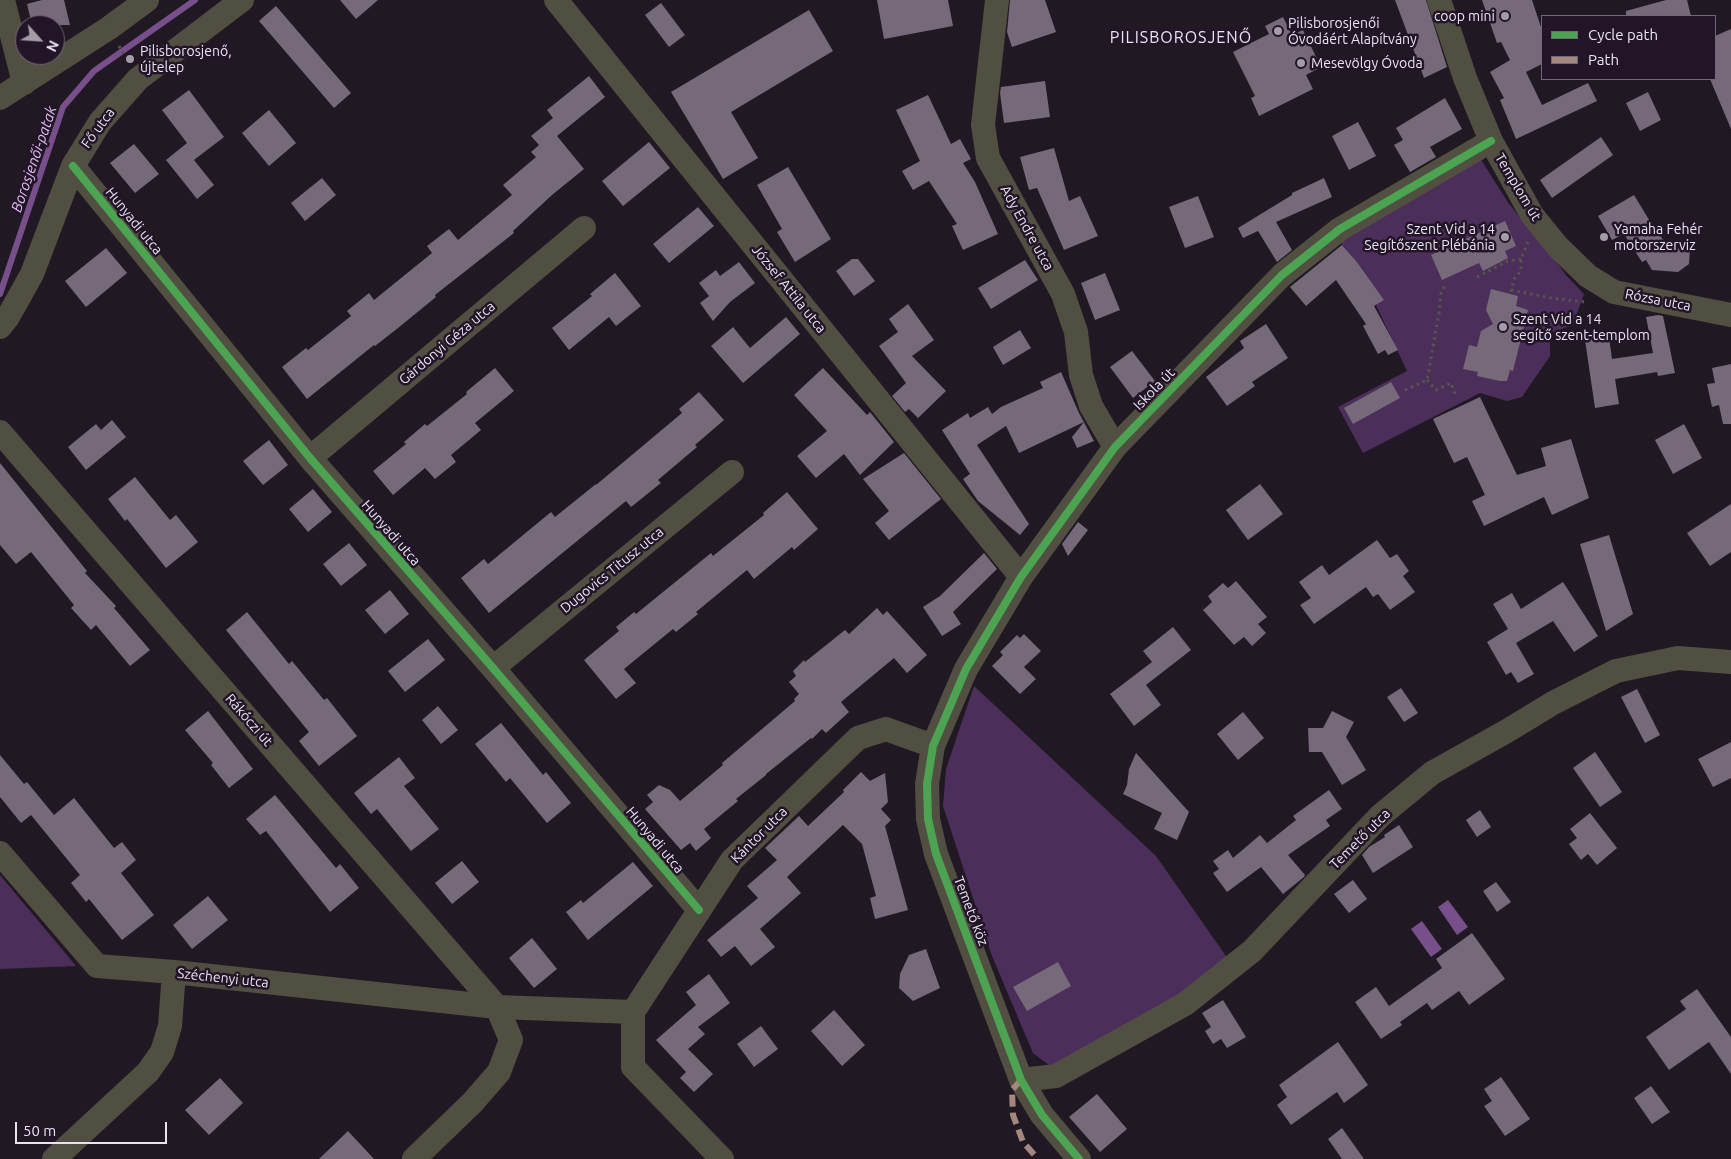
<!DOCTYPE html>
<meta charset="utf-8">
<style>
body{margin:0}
#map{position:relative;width:1731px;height:1159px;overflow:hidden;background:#201923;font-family:Ubuntu,sans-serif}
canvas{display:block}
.legend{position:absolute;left:1541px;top:15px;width:175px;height:65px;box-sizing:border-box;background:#221527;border:1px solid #736777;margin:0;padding:6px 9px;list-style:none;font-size:15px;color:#ece3f0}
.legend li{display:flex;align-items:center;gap:10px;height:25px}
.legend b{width:25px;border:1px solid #736777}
.north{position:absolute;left:15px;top:15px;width:50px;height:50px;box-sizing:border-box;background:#221527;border:1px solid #736777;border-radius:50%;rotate:116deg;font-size:14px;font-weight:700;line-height:20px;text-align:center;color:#ece3f0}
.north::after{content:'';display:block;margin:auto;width:18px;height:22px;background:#a59ca8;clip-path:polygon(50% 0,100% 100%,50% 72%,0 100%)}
.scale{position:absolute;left:15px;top:1122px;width:152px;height:22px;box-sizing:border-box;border:2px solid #ece3f0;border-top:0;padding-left:6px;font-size:15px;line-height:18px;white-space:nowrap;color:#ece3f0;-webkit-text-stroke:4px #221527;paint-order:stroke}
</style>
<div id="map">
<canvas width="1731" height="1159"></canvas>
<ul class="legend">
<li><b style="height:6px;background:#4ca352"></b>Cycle path</li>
<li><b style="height:6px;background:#a5887d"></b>Path</li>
</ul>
<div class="north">N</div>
<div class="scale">50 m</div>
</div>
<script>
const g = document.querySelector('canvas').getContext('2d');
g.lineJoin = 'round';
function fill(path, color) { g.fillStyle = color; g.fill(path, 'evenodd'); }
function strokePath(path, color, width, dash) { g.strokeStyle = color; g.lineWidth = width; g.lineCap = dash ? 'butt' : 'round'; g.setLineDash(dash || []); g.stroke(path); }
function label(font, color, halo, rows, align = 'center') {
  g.font = font + ' Ubuntu,sans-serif'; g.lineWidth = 5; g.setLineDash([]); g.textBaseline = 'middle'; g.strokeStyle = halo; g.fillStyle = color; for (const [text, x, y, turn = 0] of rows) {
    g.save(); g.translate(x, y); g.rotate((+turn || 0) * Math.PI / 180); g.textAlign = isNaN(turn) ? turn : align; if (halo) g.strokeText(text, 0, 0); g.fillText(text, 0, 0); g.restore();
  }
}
fill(new Path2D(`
 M1480 158 1507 201 1529 229 1533 228 1565 274 1584 294 1573 325 1550 333V356L1522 397 1507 401 1480 393 1363 453 1338 407 1407 371 1376 305 1383 299 1357 262 1339 241Z
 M974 686 1156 856 1233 966 1062 1075 1033 1053 992 956 943 806 946 769Z
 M0 875 76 966 0 969Z`), '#4c2e5a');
fill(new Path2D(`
 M1448 900 1468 927 1457 935 1438 907Z
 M1422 921 1442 949 1431 957 1411 929Z`), '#774f8a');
strokePath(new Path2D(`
 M0 294 63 107 94 71 195 0`), '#774f8a', 6);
fill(new Path2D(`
 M42 0H64L70 25H32L27 4Z
 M340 0H378L356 19Z
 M877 0H948L953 26 884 39Z
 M1010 0H1045L1056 32 1012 47 1007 32Z
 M1395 0H1426L1447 67 1424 78Z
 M1482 0H1532L1542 30V64L1526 72 1542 105 1588 83 1597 101 1516 139 1500 100 1504 98 1490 72 1510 60 1501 42 1497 43Z
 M1666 0H1687L1691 16H1626V11Z
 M661 3 685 35 669 47 645 15Z
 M276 6 351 93 334 108 259 21Z
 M809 10 833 51 731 112 758 158 723 179 671 92Z
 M1283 17 1292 35 1303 30 1321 67 1306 75 1313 89 1259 116 1251 98 1255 96 1233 52 1269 34 1265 26Z
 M1731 29V129L1710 79H1715V36Z
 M589 76 605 97 557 136 584 169 552 195 513 231 514 233 435 295 436 297 398 328 375 346 374 345 307 399 282 367 306 348 308 350 351 316 347 311 369 293 374 300 432 253 427 246 449 229 458 240 512 195 503 185 536 157 531 152 539 145 531 136 553 118 547 110Z
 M1045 81 1050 117 1004 123 1000 93 1001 87Z
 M189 90 224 137 194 160 214 185 197 199 166 160 187 143 162 110Z
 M1648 92 1661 120 1640 131 1626 103Z
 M928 95 951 144 960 139 971 159 963 163 975 182 998 234 963 250 952 226 957 224 929 181 913 190 902 171 920 161 896 110Z
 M1445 98 1462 129 1430 147 1436 157 1410 172 1394 145 1403 140 1396 128Z
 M269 110 296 143 269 166 242 133Z
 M1358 122 1376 156 1349 170 1332 136Z
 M1601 137 1613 155 1552 198 1540 180Z
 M649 142 670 168 623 206 602 181Z
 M134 144 159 174 135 193 110 163Z
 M1054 148 1069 201 1080 196 1098 236 1064 250 1037 188 1029 190 1020 157Z
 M788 167 831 239 795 262 777 232 782 229 757 185Z
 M322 178 336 195 305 221 291 203Z
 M1324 178 1332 197 1276 222 1292 250 1277 262 1258 231 1243 238 1238 228 1292 195V193Z
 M1634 195 1654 228 1669 247 1690 250 1689 264 1678 272 1652 270 1646 260 1642 262 1624 234 1612 240 1598 216Z
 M1198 196 1214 237 1185 248 1169 207Z
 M698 207 714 226 669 263 653 244Z
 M1505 221 1516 246 1505 251 1508 258 1483 271 1479 263 1442 280 1431 255Z
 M1342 245 1357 262 1384 300 1374 306 1398 350 1388 355 1385 350 1378 354 1363 326 1366 324 1336 280 1306 306 1290 287Z
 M106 248 127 273 86 307 65 281Z
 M852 259H858L875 281 854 296 836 271Z
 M1025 260 1038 280 991 309 978 288Z
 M739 262 755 283 730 302 713 321 700 303 709 296 699 283 716 270 720 276Z
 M615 273 641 306 616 326 609 317 569 350 552 328 592 296 590 294Z
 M1105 273 1120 310 1095 320 1081 283Z
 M1491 289 1518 296 1516 306 1528 310 1513 371 1510 370 1507 381H1500L1477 376 1478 372 1463 369 1469 345 1477 347 1481 331 1493 324 1486 310Z
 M908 304 934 340 912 356 946 391 918 418 909 409 905 412 892 396 906 383 879 346 898 332 889 319Z
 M1658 315 1663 316 1675 373 1658 376 1657 372 1615 379 1619 404 1595 408 1585 340 1609 337 1612 359 1653 353 1646 317Z
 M786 317 800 334 743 383 711 346 733 327 750 348Z
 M1266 324 1288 358 1252 382 1255 386 1227 406 1206 377 1244 348 1240 341Z
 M1020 330 1031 348 1003 365 993 347Z
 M1132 351 1155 381 1133 398 1110 367Z
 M1731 364V424H1723L1719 405 1712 407 1707 384 1715 383 1712 368Z
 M495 368 514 391 475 423 481 430 451 455 456 462 435 479 425 468 393 495 373 471 406 444 404 442 425 424 427 426 467 394 466 392Z
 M823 368 867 415 870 412 894 442 860 475 844 454 816 478 797 456 827 431 794 395Z
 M1061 372 1079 413 1094 441 1077 448 1072 437 1084 422 1019 453 1006 426 977 445 1029 524 1020 535 978 501 963 479 970 474 942 430 968 413 970 418 988 407 992 414 1001 407 1043 388 1040 382Z
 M1391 382 1400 398 1353 424 1344 408Z
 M699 392 724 420 695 445 697 447 658 480 661 483 631 507 626 501 489 613 461 578 484 559 488 564 551 512 555 517 596 484V485L682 413 679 409Z
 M1480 397 1517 475 1546 466 1541 448 1571 439 1589 498 1552 515 1544 497 1484 526 1472 501 1485 495 1467 457 1454 463 1433 419Z
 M112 420 126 437 86 470 68 447 96 424 101 430Z
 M1684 424 1702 458 1673 474 1655 440Z
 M269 440 288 465 263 485 243 461Z
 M904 453 941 499 889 540 875 523 889 511 863 479Z
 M0 463 87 571 85 573 116 606 114 608 150 650 130 666 96 625 91 630 71 608 74 605 31 552 16 564 0 545Z
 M135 477 170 520 176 515 198 542 166 568 127 519 125 521 108 499Z
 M1260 484 1283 514 1248 540 1226 510Z
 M313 489 332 512 308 532 289 509Z
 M787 492 818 529 794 550 792 547 754 579 747 570 696 612 698 614 676 632 673 629 624 669 636 683 616 699 584 660 619 631 616 627 634 612 636 614 711 553 713 556 764 515 763 513Z
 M1731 504V552L1710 566 1687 533Z
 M1078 522 1088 530 1068 556 1062 544Z
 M1609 535 1633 614 1606 631 1580 544Z
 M1377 540 1390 558 1397 554 1409 571 1403 576 1415 592 1390 610 1378 594 1373 597 1366 587 1314 624 1300 605 1311 598 1299 582 1322 565 1329 575Z
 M349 543 367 565 341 586 323 564Z
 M984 553 997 569 953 612 961 624 942 636 923 607 940 596Z
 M1236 581 1267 617 1258 624 1266 633 1252 646 1244 637 1234 645 1203 610 1212 602 1208 596 1223 583 1228 588Z
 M1563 582 1598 636 1574 652 1553 621 1516 643 1534 674 1518 683 1511 672 1506 675 1487 642 1508 629 1493 604 1512 593 1521 609Z
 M390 590 409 614 385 634 365 610Z
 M877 608 883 615 887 611 927 655 907 673 894 658 841 702 849 712 826 733 822 729 812 739 811 738 766 774V775L736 799 738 801 704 829 711 838 696 851 690 843 681 850 645 809 653 802 647 795 659 785 670 790 680 801 723 765 722 763 795 701 794 699 799 694 789 682 796 676 793 671 804 660 805 662 845 630 849 634Z
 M247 612 289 664 292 661 324 700 327 698 357 736 319 766 299 741 309 732 226 630Z
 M1173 627 1191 650 1146 685 1161 705 1134 726 1110 694 1152 662 1143 651Z
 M1024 634 1041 651 1024 667 1036 679 1020 694 992 666 1003 655 1000 652 1017 635 1020 638Z
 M428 639 445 660 405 692 388 671Z
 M1401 688 1418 713 1404 722 1387 697Z
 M1637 689 1660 735 1645 743 1621 697Z
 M438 706 458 730 441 744 422 720Z
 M208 711 253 769 229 788 211 765 213 763 185 730Z
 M1332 711 1354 722 1346 737 1366 770 1342 785 1322 752H1309L1308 728H1323Z
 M1243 712 1264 738 1238 760 1217 734Z
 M501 723 543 775 546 772 571 803 547 823 510 778 506 782 475 744Z
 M1731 742V778L1713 787 1698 759Z
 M1595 752 1622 792 1600 807 1573 768Z
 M1136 753 1189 812 1177 840 1154 829 1162 813 1123 794 1127 785 1129 769Z
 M0 755 24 784 27 782 54 815 74 798 114 848 122 842 136 860 121 873 154 915 122 940 89 899 86 902 71 883 80 875 31 815 21 823 0 797Z
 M399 757 415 778 404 786 439 829 411 851 377 809 371 814 354 793Z
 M861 772 870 781 885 773 888 802 881 809 891 820 885 826 908 910 875 919 870 898 876 896 862 844 843 825 787 877 801 893 760 929 775 947 751 966 735 946 721 957 707 940 758 898 747 886 777 860 765 848 799 816 808 826 844 792 843 790Z
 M1329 790 1342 809 1326 820 1330 826 1288 855 1305 875 1304 877 1283 894 1261 867 1227 892 1213 873 1219 869 1213 861 1228 850 1233 858 1260 835 1267 843 1296 820 1293 816Z
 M275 795 336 868 340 864 359 888 330 912 266 831 260 835 246 819Z
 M1480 810 1491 827 1477 837 1466 820Z
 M1590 813 1617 848 1597 865 1588 854 1581 860 1569 844 1577 838 1570 829Z
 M1399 825 1413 847 1373 873 1362 855 1369 847 1385 837 1384 835Z
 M462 861 479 882 452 904 435 883Z
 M633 862 653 886 588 940 566 912 581 900 583 903Z
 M1353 880 1367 899 1349 913 1334 894Z
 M1496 882 1511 902 1497 912 1483 891Z
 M208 896 228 920 192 949 173 925Z
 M1472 933 1505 979 1469 1005 1459 991 1432 1010 1427 1003 1400 1022 1402 1025 1381 1039 1355 1002 1376 987 1389 1006 1442 968 1436 959Z
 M532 938 557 969 534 988 509 958Z
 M926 949 940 988 913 1001 899 988 900 974 909 955Z
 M1058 962 1071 986 1027 1011 1013 987Z
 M709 974 730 1003 698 1027 705 1034 688 1049 713 1074 694 1092 680 1078 686 1072 656 1040 696 1005 686 992Z
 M1697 989 1731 1037V1074L1709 1042 1669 1070 1646 1037 1686 1009 1680 1001Z
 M1223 1000 1246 1037 1227 1048 1221 1039 1213 1044 1205 1031 1211 1027 1202 1013Z
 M834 1010 865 1045 842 1066 811 1031Z
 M761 1026 778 1049 754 1067 737 1044Z
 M1338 1042 1368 1085 1344 1103 1337 1092 1291 1125 1277 1105 1287 1097 1279 1085Z
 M1501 1077 1530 1119 1505 1136 1484 1106 1492 1101 1484 1089Z
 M220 1078 243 1103 209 1135 185 1110Z
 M1651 1086 1670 1112 1652 1124 1634 1098Z
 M1097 1094 1127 1129 1100 1152 1069 1117Z
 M1342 1128 1364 1159H1342L1328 1139Z
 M348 1131 374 1159H319Z`), '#75697a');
strokePath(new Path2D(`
 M119 46 127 60
 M1477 277 1508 261 1521 259
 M1511 290 1551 298 1587 302
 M1511 292 1514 279 1521 271V259L1528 242
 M1427 380 1436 390 1451 383 1456 397
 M1405 390 1427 380 1439 313 1441 293 1445 285`), '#57544e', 3, [2.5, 4]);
strokePath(new Path2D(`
 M3 0 24 83
 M556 0 1021 577
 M997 0 983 125 988 158 1063 294 1076 332 1081 375 1091 406 1115 447
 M1439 0 1465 78 1491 141 1532 215 1558 247 1588 276 1614 292 1731 315
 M0 98 109 28 147 0
 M73 166 310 458 493 668 699 910
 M0 327 8 317 32 274 73 166 100 122 138 79 242 0
 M0 432 497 1007 511 1040 499 1072 472 1103 414 1159
 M310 458 584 228
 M493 668 732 472
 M0 853 97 966 174 972 497 1007 633 1012
 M633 1012 732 860 858 738 886 729 933 746
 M633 1012V1067L722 1159
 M1021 1080 1056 1076 1185 1004 1252 951 1380 816 1432 773 1507 731 1553 703 1616 671 1678 658 1731 662
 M54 1159 148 1072 162 1052 170 1026 174 972
 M1079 1159 1042 1115 1021 1080 936 854 928 819 927 784 933 746 966 669 1021 577 1115 447 1282 275 1340 229 1491 141`), '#504f41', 24);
strokePath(new Path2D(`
 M1021 1080 1012 1090 1013 1115 1023 1142 1038 1159`), '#a5887d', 6, [12, 6]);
strokePath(new Path2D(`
 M73 166 310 458 493 668 699 910
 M1079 1159 1042 1115 1021 1080 936 854 928 819 927 784 933 746 966 669 1021 577 1115 447 1282 275 1340 229 1491 141`), '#4ca352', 8);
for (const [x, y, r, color] of [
 [1505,16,5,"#a59ca8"],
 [1278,31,5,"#a59ca8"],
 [130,59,5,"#a59ca8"],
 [1301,63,5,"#a59ca8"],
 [1505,237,5,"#a59ca8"],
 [1604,237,5,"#a59ca8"],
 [1503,327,5,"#a59ca8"]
]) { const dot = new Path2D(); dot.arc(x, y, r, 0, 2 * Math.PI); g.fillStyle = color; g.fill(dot); strokePath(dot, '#221527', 2); }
label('14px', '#ece3f0', '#221527', [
 ["coop mini",1495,16,"right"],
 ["Pilisborosjenői",1288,23],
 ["Óvodáért Alapítvány",1288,39],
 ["Pilisborosjenő,",140,51],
 ["újtelep",140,67],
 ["Mesevölgy Óvoda",1311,63],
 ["Szent Vid a 14",1495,229,"right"],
 ["Segítőszent Plébánia",1495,245,"right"],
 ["Yamaha Fehér",1614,229],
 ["motorszerviz",1614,245],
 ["Szent Vid a 14",1513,319],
 ["segítő szent-templom",1513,335]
], 'left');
label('14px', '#ece3f0', '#221527', [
 ["Fő utca",98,128,-54],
 ["Templom út",1518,187,59],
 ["Hunyadi utca",134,221,51],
 ["Ady Endre utca",1027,228,61],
 ["József Attila utca",789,289,51],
 ["Rózsa utca",1658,300,11],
 ["Gárdonyi Géza utca",447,343,-40],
 ["Iskola út",1154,389,-46],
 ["Hunyadi utca",391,533,49],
 ["Dugovics Titusz utca",612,570,-39],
 ["Rákóczi út",249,720,49],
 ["Kántor utca",759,835,-45],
 ["Temető utca",1360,839,-45],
 ["Hunyadi utca",655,840,50],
 ["Temető köz",971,911,69],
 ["Széchenyi utca",223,978,6]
]);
label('italic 15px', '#e3bef5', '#221527', [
 ["Borosjenői-patak",34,159,-71]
]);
g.letterSpacing = '1px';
label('16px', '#ece3f0', '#221527', [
 ["PILISBOROSJENŐ",1181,38]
]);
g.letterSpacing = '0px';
</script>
